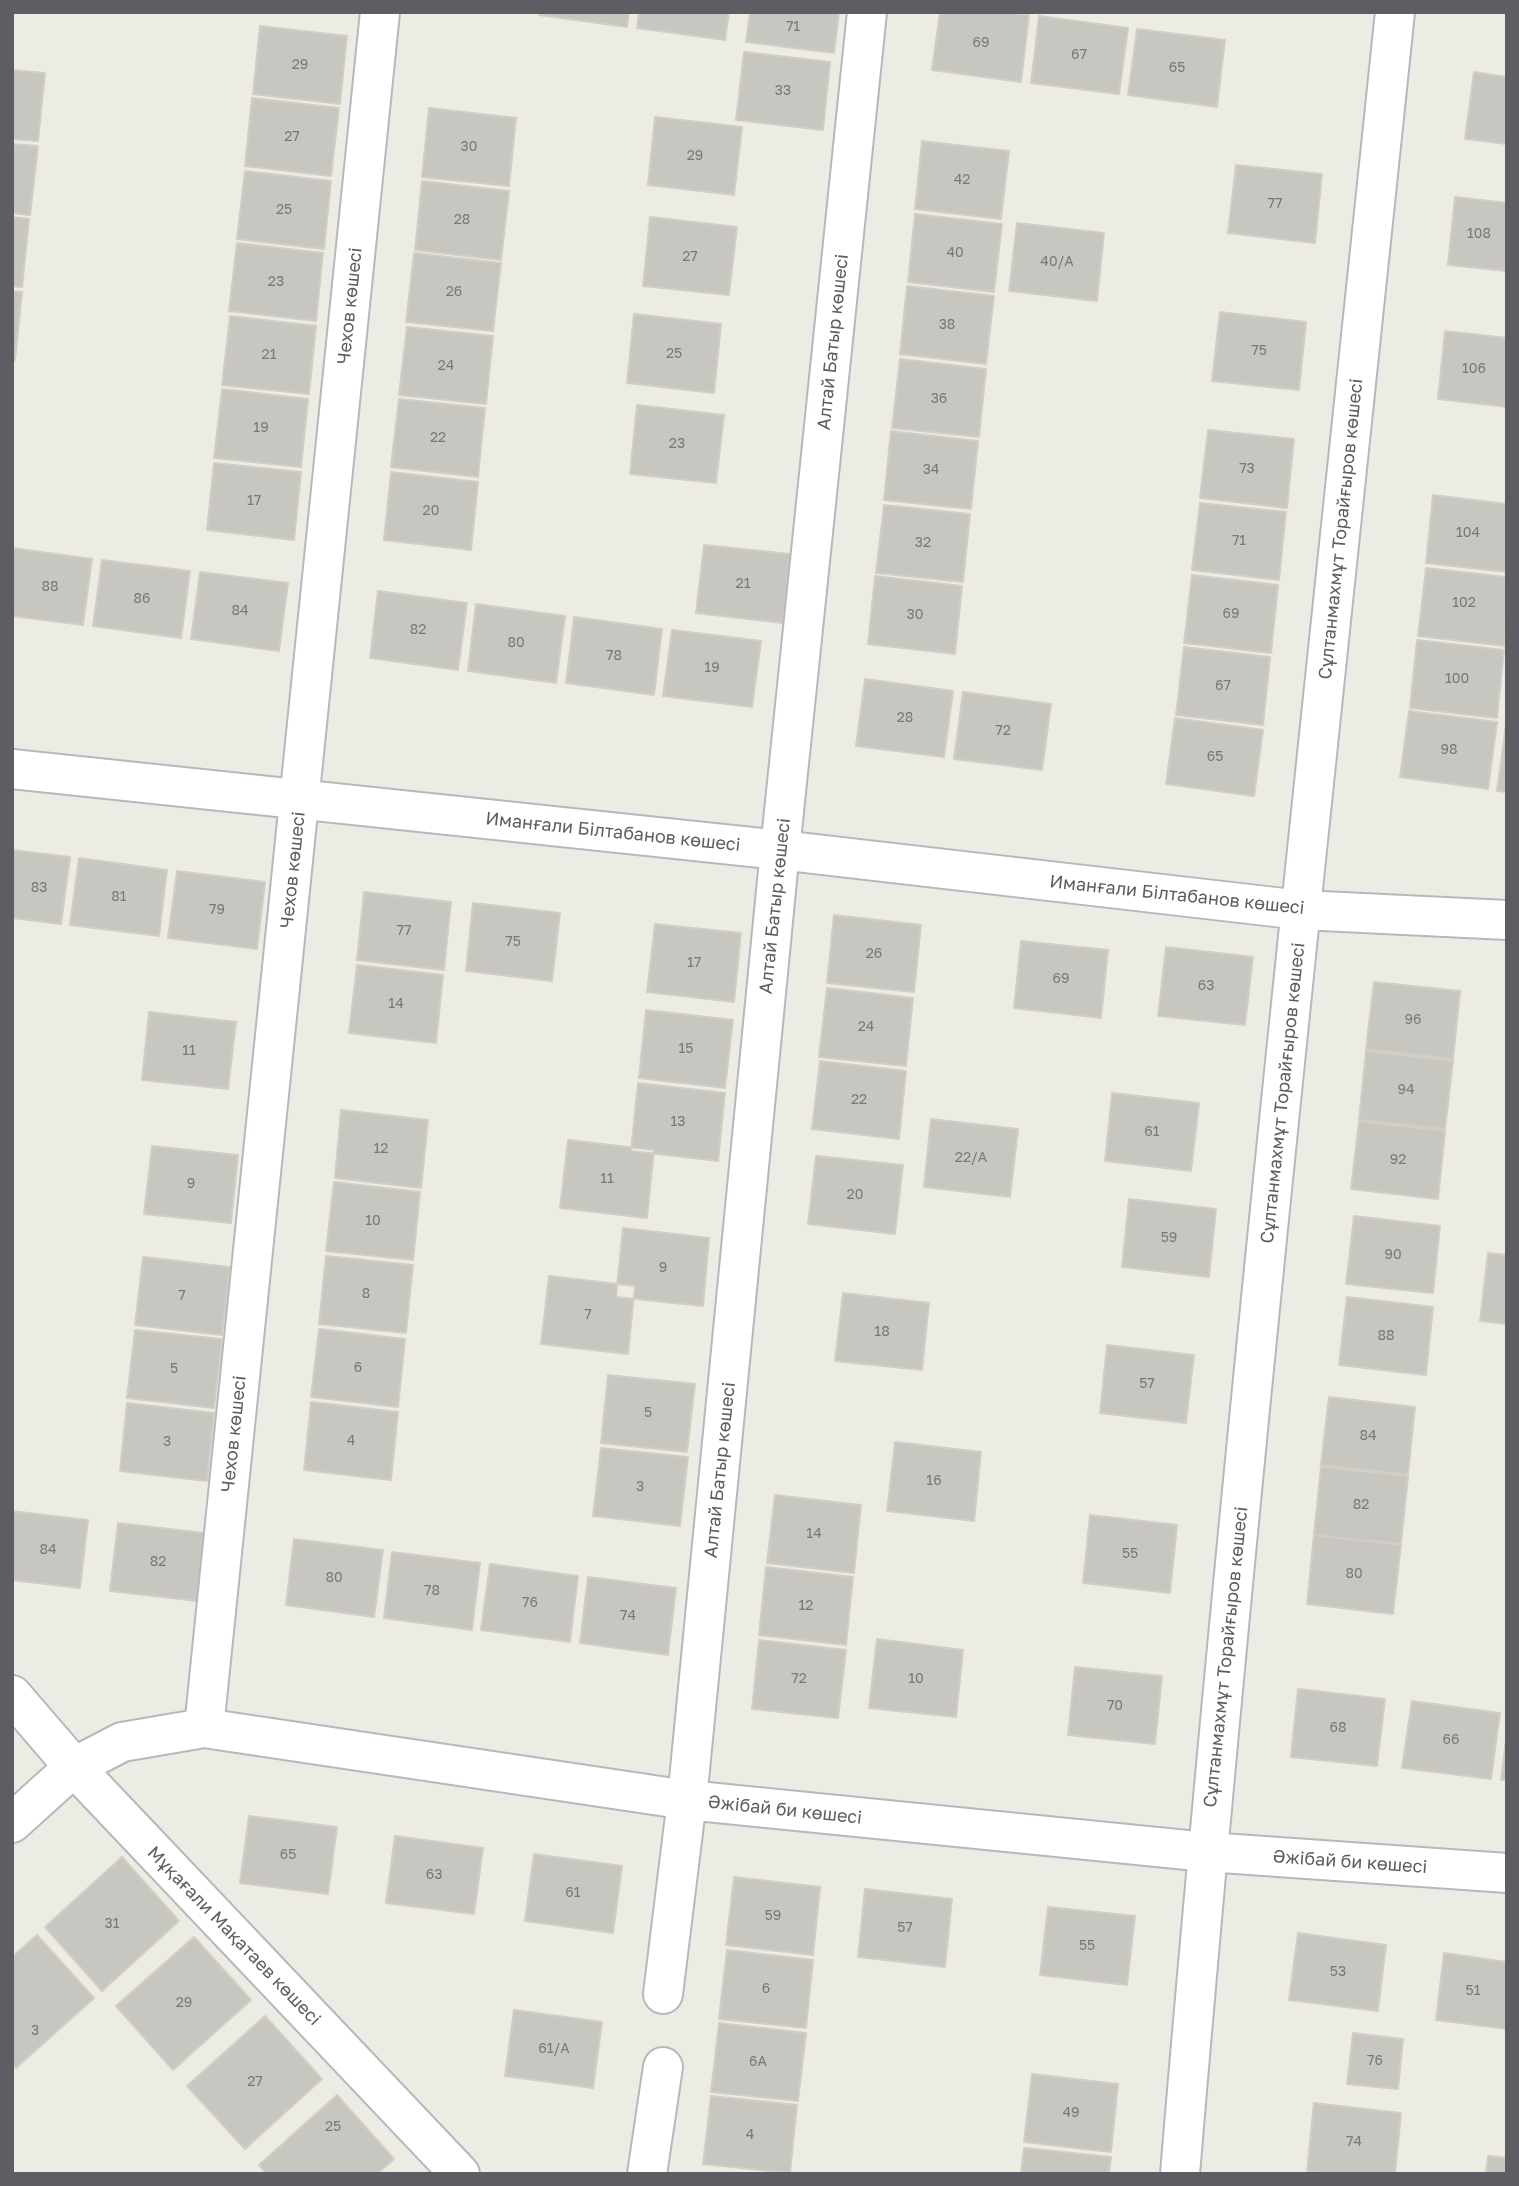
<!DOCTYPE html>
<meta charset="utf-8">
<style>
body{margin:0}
#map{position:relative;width:1519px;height:2186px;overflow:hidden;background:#edece4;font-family:"Golos Text",sans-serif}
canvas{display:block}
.frame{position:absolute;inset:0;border:14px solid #5c5e63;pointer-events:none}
</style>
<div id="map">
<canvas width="1519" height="2186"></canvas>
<div class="frame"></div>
</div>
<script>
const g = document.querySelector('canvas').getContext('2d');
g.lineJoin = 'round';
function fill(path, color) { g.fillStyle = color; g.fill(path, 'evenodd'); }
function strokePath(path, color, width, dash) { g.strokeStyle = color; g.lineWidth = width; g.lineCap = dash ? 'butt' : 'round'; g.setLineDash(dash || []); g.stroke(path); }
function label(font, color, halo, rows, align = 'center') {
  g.font = font + ' "Golos Text",sans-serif'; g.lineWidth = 5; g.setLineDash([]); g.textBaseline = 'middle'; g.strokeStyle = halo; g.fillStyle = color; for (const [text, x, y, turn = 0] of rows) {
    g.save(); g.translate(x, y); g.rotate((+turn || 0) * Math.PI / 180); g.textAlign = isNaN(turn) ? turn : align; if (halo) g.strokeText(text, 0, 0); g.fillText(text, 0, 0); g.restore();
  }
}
const building = new Path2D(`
 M540 12H629L627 27 539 15Z
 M639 12H729L725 40 637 28Z
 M750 12H839L834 53 746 42Z
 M940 12H1008L1029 15 1021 82 932 70Z
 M1039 16 1128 28 1119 94 1031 83Z
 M260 26 347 36 340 104 253 94Z
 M1137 29 1225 40 1217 107 1128 95Z
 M744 52 830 62 823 130 736 120Z
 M12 70 45 73 38 141 12 139Z
 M1474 72 1507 77V144L1465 139Z
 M252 98 339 108 331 176 245 166Z
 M429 108 516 118 509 186 422 177Z
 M655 117 742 127 734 195 648 185Z
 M922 141 1009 151 1001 219 915 209Z
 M12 144 38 146 30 215 12 213Z
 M1236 165 1322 174 1315 243 1228 233Z
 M245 171 331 181 324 249 237 239Z
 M422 181 509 191 501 260 415 250Z
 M1455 197 1507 203V271L1448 265Z
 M915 214 1002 224 994 292 908 282Z
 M12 217 29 219 22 287 12 286Z
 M650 217 737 227 729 295 643 286Z
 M1017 223 1104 233 1097 301 1009 291Z
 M237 243 323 253 316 321 229 311Z
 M414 253 501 263 493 331 406 322Z
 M907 286 994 296 986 364 900 354Z
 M12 291 22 292 15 360H12Z
 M1220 312 1306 322 1299 390 1212 381Z
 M634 314 721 324 714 393 627 383Z
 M230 316 316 326 309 394 222 385Z
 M407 327 493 336 486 404 399 395Z
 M1445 331 1507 338V407L1438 399Z
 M900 359 986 369 979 437 892 428Z
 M222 389 308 399 301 467 214 458Z
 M399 399 485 408 478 477 391 467Z
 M637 405 724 415 716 483 630 474Z
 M1208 430 1294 439 1287 508 1200 498Z
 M891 431 978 441 971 509 884 500Z
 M214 463 301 472 294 540 207 530Z
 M391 472 478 482 471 550 384 540Z
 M1433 495 1507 504V572L1426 563Z
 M1200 503 1286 512 1279 580 1192 570Z
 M884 505 970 514 963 582 876 573Z
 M704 545 790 554 783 623 696 613Z
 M12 548 92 559 83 625 12 616Z
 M102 560 190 571 181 638 93 626Z
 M1426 568 1507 577 1505 646 1418 636Z
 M200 572 288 583 279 651 191 639Z
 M1192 575 1278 585 1271 653 1184 643Z
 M875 576 962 586 955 654 868 644Z
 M378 591 467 603 458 670 370 658Z
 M476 604 565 616 556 683 468 671Z
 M574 617 662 629 654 695 566 683Z
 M672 630 761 641 752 707 663 696Z
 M1417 640 1504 650 1497 718 1410 708Z
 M1184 647 1270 657 1263 725 1176 715Z
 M865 679 953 691 944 757 856 746Z
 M963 692 1051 704 1042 770 954 759Z
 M1409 711 1497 722 1488 789 1400 777Z
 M1175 718 1263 730 1254 796 1166 784Z
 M1506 725H1507V792L1497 791Z
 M12 850 70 857 61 924 12 918Z
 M79 858 167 870 159 936 70 925Z
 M177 871 265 882 257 949 168 938Z
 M364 892 451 902 444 970 357 960Z
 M473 903 560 913 552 981 466 971Z
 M834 915 921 925 914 992 827 983Z
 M655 924 741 933 734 1002 647 992Z
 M1021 941 1108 950 1101 1018 1014 1008Z
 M1166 947 1253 957 1245 1025 1158 1016Z
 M357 965 443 975 436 1043 349 1033Z
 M1374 982 1460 991 1453 1059 1366 1049Z
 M827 988 913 998 906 1066 819 1057Z
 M646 1010 733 1020 725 1088 639 1078Z
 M149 1012 236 1022 228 1089 142 1080Z
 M1366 1051 1453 1061 1445 1129 1359 1120Z
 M820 1061 906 1071 899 1139 812 1129Z
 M638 1083 725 1093 718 1161 631 1151Z
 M1112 1093 1199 1103 1191 1171 1105 1161Z
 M341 1110 428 1120 421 1188 335 1178Z
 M931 1119 1018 1129 1010 1197 924 1187Z
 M1359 1121 1445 1131 1438 1199 1351 1189Z
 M568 1140 654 1150 647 1218 560 1208Z
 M152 1146 238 1155 231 1223 144 1214Z
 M816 1156 903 1165 895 1234 808 1224Z
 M334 1182 420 1192 413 1260 326 1251Z
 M1129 1199 1216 1209 1209 1277 1122 1267Z
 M1354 1216 1440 1226 1433 1293 1346 1284Z
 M623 1228 709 1238 703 1306 616 1297Z
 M1488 1253 1507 1255V1324L1480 1321Z
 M326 1256 413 1265 406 1333 319 1324Z
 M143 1257 230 1267 222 1335 135 1325Z
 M549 1276 635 1286 628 1354 541 1344Z
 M843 1293 929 1303 922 1370 835 1361Z
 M1347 1297 1433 1307 1426 1375 1339 1365Z
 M319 1329 405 1339 398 1407 311 1397Z
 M135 1330 222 1339 214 1408 127 1398Z
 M1107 1345 1194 1355 1186 1423 1100 1413Z
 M608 1375 695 1384 687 1452 601 1443Z
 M1329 1397 1415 1407 1408 1475 1321 1465Z
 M311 1402 398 1412 391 1480 304 1470Z
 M127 1403 214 1413 207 1481 120 1471Z
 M895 1442 981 1452 974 1521 887 1511Z
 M601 1448 688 1457 680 1526 593 1516Z
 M1321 1467 1408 1476 1401 1544 1314 1535Z
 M775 1495 861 1505 854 1573 767 1563Z
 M12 1511 88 1520 80 1588 12 1580Z
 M1090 1515 1177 1525 1170 1593 1083 1583Z
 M118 1523 204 1533 197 1601 110 1591Z
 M1314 1535 1401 1545 1393 1614 1307 1604Z
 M294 1539 383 1550 374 1617 286 1605Z
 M392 1552 480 1563 472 1630 384 1618Z
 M490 1564 578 1576 570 1642 481 1630Z
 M766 1567 853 1577 846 1645 759 1635Z
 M588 1577 676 1588 668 1655 580 1643Z
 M877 1639 963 1650 956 1717 869 1708Z
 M759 1640 846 1650 838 1718 752 1709Z
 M1075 1667 1162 1676 1155 1744 1068 1735Z
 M1298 1689 1385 1699 1377 1766 1291 1757Z
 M1412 1701 1500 1713 1491 1779 1402 1768Z
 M1507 1732V1780H1501Z
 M249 1816 337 1827 328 1894 240 1883Z
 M395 1836 483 1848 474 1914 386 1903Z
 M534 1854 622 1866 613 1933 525 1921Z
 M122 1857 179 1921 102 1991 45 1927Z
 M734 1877 820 1887 813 1955 726 1945Z
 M865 1889 952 1899 945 1967 858 1957Z
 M1048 1907 1135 1916 1127 1985 1040 1975Z
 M1298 1933 1386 1945 1378 2011 1289 2000Z
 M37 1935 94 1998 16 2068 12 2064V1957Z
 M194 1937 251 2000 173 2070 116 2006Z
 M727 1950 813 1960 806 2028 719 2019Z
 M1444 1953 1507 1962V2029L1436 2020Z
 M514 2010 602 2022 593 2088 505 2076Z
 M265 2016 322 2079 245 2149 187 2086Z
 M719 2023 806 2033 798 2101 711 2092Z
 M1353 2033 1403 2039 1398 2089 1347 2084Z
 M1032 2074 1118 2084 1111 2152 1024 2142Z
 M337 2095 394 2159 377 2174H267L259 2165Z
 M711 2096 797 2105 790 2173 703 2164Z
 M1314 2103 1401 2113 1395 2174H1328L1307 2171Z
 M1024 2148 1111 2157 1109 2174H1021Z
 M1488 2156 1507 2158V2174H1486Z`);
fill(building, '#c8c6c0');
strokePath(building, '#d1cec3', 2);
const minor = new Path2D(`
 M12 769 780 850 1301 910 1507 920
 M12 1695 74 1767 460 2174
 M204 1728 380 12
 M12 1823 74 1767 122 1742 204 1728 687 1800 1207 1852 1507 1873
 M663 1994 687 1800 780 850 867 12
 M647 2174 663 2067
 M1180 2174C1240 1452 1320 732 1395 12`);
strokePath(minor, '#b6b8bd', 42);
strokePath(minor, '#fff', 38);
label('14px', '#77787a', null, [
 ["71",793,27],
 ["69",981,43],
 ["67",1079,55],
 ["29",300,65],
 ["65",1177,68],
 ["33",783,91],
 ["27",292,137],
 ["30",469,147],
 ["29",695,156],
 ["42",962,180],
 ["77",1275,204],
 ["25",284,210],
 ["28",462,220],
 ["108",1479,234],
 ["40",955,253],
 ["27",690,257],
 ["40/А",1057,262],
 ["23",276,282],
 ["26",454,292],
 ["38",947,325],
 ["75",1259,351],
 ["25",674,354],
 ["21",269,355],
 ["24",446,366],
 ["106",1474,369],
 ["36",939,399],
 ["19",261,428],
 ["22",438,438],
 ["23",677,444],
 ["73",1247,469],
 ["34",931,470],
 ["17",254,501],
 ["20",431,511],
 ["104",1468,533],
 ["71",1239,541],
 ["32",923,543],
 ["21",743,584],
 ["88",50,587],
 ["86",142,599],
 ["102",1464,603],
 ["84",240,611],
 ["69",1231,614],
 ["30",915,615],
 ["82",418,630],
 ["80",516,643],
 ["78",614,656],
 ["19",712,668],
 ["100",1457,679],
 ["67",1223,686],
 ["28",905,718],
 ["72",1003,731],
 ["98",1449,750],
 ["65",1215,757],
 ["83",39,888],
 ["81",119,897],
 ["79",217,910],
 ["77",404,931],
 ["75",513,942],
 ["26",874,954],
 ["17",694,963],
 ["69",1061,979],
 ["63",1206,986],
 ["14",396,1004],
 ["96",1413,1020],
 ["24",866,1027],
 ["15",686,1049],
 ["11",189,1051],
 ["94",1406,1090],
 ["22",859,1100],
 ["13",678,1122],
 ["61",1152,1132],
 ["12",381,1149],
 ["22/А",971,1158],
 ["92",1398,1160],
 ["11",607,1179],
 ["9",191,1184],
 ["20",855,1195],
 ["10",373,1221],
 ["59",1169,1238],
 ["90",1393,1255],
 ["9",663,1268],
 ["8",366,1294],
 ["7",182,1296],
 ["7",588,1315],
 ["18",882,1332],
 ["88",1386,1336],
 ["6",358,1368],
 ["5",174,1369],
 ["57",1147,1384],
 ["5",648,1413],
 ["84",1368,1436],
 ["4",351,1441],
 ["3",167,1442],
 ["16",934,1481],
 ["3",640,1487],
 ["82",1361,1505],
 ["14",814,1534],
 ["84",48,1550],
 ["55",1130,1554],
 ["82",158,1562],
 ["80",1354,1574],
 ["80",334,1578],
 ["78",432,1591],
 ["76",530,1603],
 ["12",806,1606],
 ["74",628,1616],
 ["72",799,1679],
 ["10",916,1679],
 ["70",1115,1706],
 ["68",1338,1728],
 ["66",1451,1740],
 ["65",288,1855],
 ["63",434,1875],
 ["61",573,1893],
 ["59",773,1916],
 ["31",112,1924],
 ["57",905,1928],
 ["55",1087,1946],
 ["53",1338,1972],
 ["6",766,1989],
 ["51",1473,1991],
 ["29",184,2003],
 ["3",35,2031],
 ["61/А",554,2049],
 ["76",1375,2061],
 ["6А",758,2062],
 ["27",255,2082],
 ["49",1071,2113],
 ["25",333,2127],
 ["4",750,2135],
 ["74",1354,2142]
]);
label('18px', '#5c5e63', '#fff', [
 ["Чехов көшесі",350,306,-84],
 ["Алтай Батыр көшесі",833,342,-84],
 ["Сұлтанмахмұт Торайғыров көшесі",1341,529,-84],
 ["Иманғали Білтабанов көшесі",613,832,6],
 ["Чехов көшесі",293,870,-84],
 ["Иманғали Білтабанов көшесі",1177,895,6],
 ["Алтай Батыр көшесі",775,906,-84],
 ["Сұлтанмахмұт Торайғыров көшесі",1283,1093,-84],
 ["Чехов көшесі",234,1434,-84],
 ["Алтай Батыр көшесі",720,1470,-84],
 ["Сұлтанмахмұт Торайғыров көшесі",1226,1657,-84],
 ["Әжібай би көшесі",785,1810,6],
 ["Әжібай би көшесі",1350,1862,4],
 ["Мұқағали Мақатаев көшесі",234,1936,46]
]);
</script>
